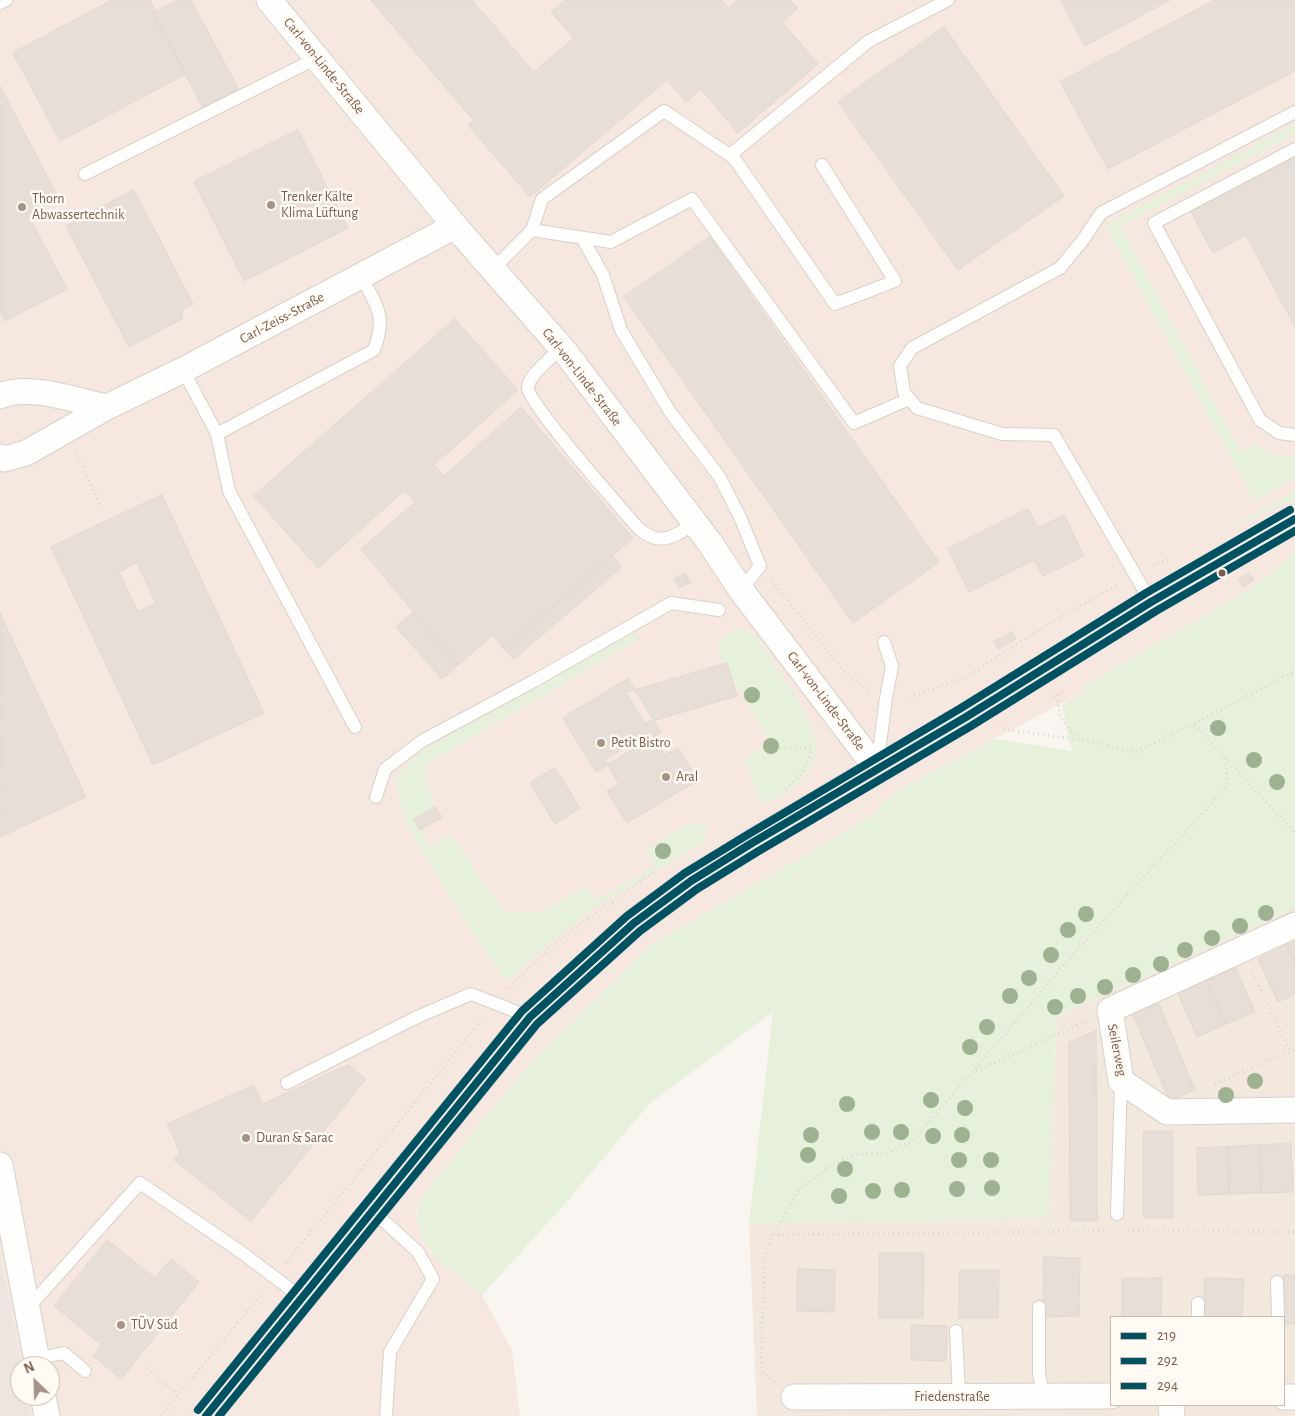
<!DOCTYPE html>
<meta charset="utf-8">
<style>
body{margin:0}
#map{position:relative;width:1295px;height:1416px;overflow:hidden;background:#f9f5f0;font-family:"Alegreya Sans",sans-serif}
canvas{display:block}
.legend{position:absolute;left:1110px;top:1316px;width:175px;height:90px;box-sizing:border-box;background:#fffaf3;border:1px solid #cabbb1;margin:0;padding:6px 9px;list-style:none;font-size:15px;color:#7a5c4d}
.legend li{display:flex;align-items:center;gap:10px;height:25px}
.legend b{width:25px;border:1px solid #cabbb1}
.north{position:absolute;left:10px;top:1356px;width:50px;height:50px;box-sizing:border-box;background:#fffaf3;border:1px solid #cabbb1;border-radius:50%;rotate:336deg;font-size:14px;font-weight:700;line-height:20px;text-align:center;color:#7a5c4d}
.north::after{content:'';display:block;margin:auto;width:18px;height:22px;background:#a69286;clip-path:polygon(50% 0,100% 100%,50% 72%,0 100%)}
</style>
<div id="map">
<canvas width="1295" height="1416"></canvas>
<ul class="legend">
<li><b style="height:6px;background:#005262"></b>219</li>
<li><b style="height:6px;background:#005262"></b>292</li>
<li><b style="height:6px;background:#005262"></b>294</li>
</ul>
<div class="north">N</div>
</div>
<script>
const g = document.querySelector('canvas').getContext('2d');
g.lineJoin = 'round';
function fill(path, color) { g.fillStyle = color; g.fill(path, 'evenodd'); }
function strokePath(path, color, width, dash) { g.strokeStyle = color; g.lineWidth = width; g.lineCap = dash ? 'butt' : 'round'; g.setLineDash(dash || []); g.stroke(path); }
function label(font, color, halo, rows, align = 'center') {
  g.font = font + ' "Alegreya Sans",sans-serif'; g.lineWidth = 5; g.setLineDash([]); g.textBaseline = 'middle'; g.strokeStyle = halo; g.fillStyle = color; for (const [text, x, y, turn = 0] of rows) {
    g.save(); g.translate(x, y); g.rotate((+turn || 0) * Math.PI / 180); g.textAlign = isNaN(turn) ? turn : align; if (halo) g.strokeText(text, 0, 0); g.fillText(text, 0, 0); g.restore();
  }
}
fill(new Path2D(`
 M1295 907V1416H757L749 1224 1048 1217 1057 1017ZM1111 1317H1284V1405H1111Z`), '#f2e8de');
fill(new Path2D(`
 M0 0H1295V552L1258 584 1084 686 1085 691 898 790 870 817 651 945 522 1072 419 1200 416 1215 429 1251 482 1295 512 1350 520 1416H31L27 1396H50V1366H22L0 1253Z`), '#f6e8e1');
fill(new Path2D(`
 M0 1253 22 1366 20 1396H27L31 1416H0Z`), '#ede5e0');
fill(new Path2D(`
 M1295 124V134L1121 226 1241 452 1254 444 1275 455 1295 457V479L1254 501 1105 225Z
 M1295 491V499L1213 536Z
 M1295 552V907L1057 1017 1048 1217 749 1224 773 1012 650 1103 563 1206 482 1295C449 1268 410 1249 419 1200L522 1072 651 945 870 817 898 790 996 739 1072 751 1062 705 1085 691 1084 686 1258 584Z
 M742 629 756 636C774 664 814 715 816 747 817 760 807 776 798 784 786 793 776 800 761 803L744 759 771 743 721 660 718 644 726 634Z
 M635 632 639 639 426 765 427 783 435 807 414 820 430 847 451 834 504 912H541L587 886 596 900 655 866 645 849 687 825 704 824 708 831 703 843 596 907 550 943 507 982 473 934 408 828 394 779 421 751Z`), '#e7f0db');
const building = new Path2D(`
 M112 0H150L156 12 153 13 186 74 60 141 13 53Z
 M178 0H191L240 92 204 110 153 13Z
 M371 0H472L534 72 574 38 551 12 565 0H721L728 8 737 0H790L798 8 782 22 818 64 738 133 701 89 686 102 667 80 530 197 468 125 474 121Z
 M1061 0H1170L1085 46Z
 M1215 0H1295V71L1108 169 1060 82Z
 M944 27 1064 196 958 270 838 102Z
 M0 86 59 199 28 215 67 289 5 321 0 312Z
 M298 130 348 228 244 281 194 182Z
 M1295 154V327L1246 235 1213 253 1190 210Z
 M134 190 193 304 183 309 182 319 129 347 66 226Z
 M710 237 939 562 853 623 624 297Z
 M455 319 518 390 434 465 444 476 521 407 633 538 504 649 493 635 458 665 361 549 415 502 405 490 318 568 254 496Z
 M162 495 264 713 153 765 51 547ZM137 563 156 603 138 612 119 572Z
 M1028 509 1038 528 1064 515 1084 556 1043 576 1034 560 969 592 948 549Z
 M613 556 622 567 514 659 504 649Z
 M685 573 691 582 679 588 674 579Z
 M1249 573 1254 580 1243 587 1239 580Z
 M0 613 86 797 0 837Z
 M413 613 458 665 442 679 396 627Z
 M1012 632 1016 639 998 649 994 642Z
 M727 663 737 696 645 723 626 693Z
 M628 679 661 732 596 772 563 718Z
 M651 732 665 755 678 748 698 780 627 823 607 791 619 784 605 760Z
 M555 768 580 808 555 824 530 783Z
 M435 807 442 817 420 830 414 820Z
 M1295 942V964L1287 945Z
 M1287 945 1295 964V994L1278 1002 1258 959Z
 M1236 968 1255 1012 1226 1024 1207 981Z
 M1207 981 1226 1024 1197 1037 1178 994Z
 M1159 1004 1195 1090 1169 1100 1133 1015Z
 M1096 1031 1097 1221H1070L1069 1043Z
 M348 1065 366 1079 251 1221 174 1160 180 1152 167 1124 254 1085 262 1104Z
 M1144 1131H1173V1218H1144Z
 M1291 1144 1293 1192 1261 1193 1260 1145Z
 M1260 1145 1261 1193 1229 1194 1228 1147Z
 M1228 1147 1229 1194 1198 1195 1197 1148Z
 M107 1240 155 1278 171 1259 199 1282 121 1379 93 1356 102 1345 54 1306Z
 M880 1253H924L923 1318H879Z
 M1044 1257 1080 1258 1079 1316 1043 1317Z
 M798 1269 835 1270 834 1312 797 1311Z
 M960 1270H999L998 1318H959Z
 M1284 1275H1295V1324H1284Z
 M1162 1278 1161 1317H1122V1279Z
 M1205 1278 1244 1279 1242 1317H1204Z
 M912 1325 947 1326 946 1361 912 1360Z`);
fill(building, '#e6ded7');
strokePath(building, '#e2d8d2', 1);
const service = new Path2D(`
 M0 3 6 0
 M1295 149 1154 223 1260 420 1279 433 1295 435
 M730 155 869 41 948 0
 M85 174 317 58
 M532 230 542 199 664 111 734 158 835 304 895 281 822 165
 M582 238 603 275 621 330 670 412 719 476 740 517 760 566 741 590
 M493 269 532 230 611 242 692 199 854 423 909 399
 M561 348C553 356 527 377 528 388 530 406 622 509 639 529 661 547 674 537 695 523
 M183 370 217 434 374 350C387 315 377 307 361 276
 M217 434 229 491 355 727
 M1151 602 1054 435 1002 434 917 408 904 392 900 366 912 348 1060 268 1083 240 1101 213 1295 112
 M877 767 886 698 892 666 884 642
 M376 797 385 769 422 741 534 681 671 603 719 610
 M287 1083 415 1018 471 994 530 1017
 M373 1211 418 1252 433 1279 390 1352 386 1416
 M1117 1214 1121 1081
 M1277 1282 1278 1317
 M1198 1303V1317
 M1039 1307V1373L1043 1397
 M28 1308 140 1183 241 1252 302 1298
 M956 1331 959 1397
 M36 1359 64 1353 85 1371`);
const minor = new Path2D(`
 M269 0 455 226 566 353 710 543 741 590 877 769
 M0 396C28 383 77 401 107 407
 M0 457 4 459 26 453 107 407 183 370 455 226
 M1295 925 1110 1010 1121 1081 1167 1112 1295 1110
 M0 1165 38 1366
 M43 1396 47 1416
 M794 1397 1111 1396
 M1284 1397H1295
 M1171 1405 1172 1416`);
const primary = new Path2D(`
 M206 1416 530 1017 634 923 691 881 752 843 966 717 1151 602 1295 519`);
strokePath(service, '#d7d1cb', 14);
strokePath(minor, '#d7d1cb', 27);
strokePath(primary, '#dad1cc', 29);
strokePath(new Path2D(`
 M76 453 102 508
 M1153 566 1168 559
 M772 581 843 670 868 690
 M1057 695 1060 717 1077 739
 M1054 697 1065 690
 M905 700 969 675 1047 625 1119 584
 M1194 724 1295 671
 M1000 726 1002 729 1090 741 1135 752 1194 724 1295 833
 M765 747 812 749 803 772 784 791
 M612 902 653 872
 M1252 972 1290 1051
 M509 988 556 942 611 902 616 903
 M976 1071 1087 1021
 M1215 1084 1295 1049
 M1128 1231 1295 1232
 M773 1235 1107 1231
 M286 1263 482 1019
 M147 1368 177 1394
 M775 1382 763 1373 761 1357 765 1254 773 1235 800 1188 832 1165 855 1155 887 1153 913 1141 1076 951 1227 786 1226 758
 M161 1416 263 1292`), '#dcd5d0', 3, [1, 4]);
strokePath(service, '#fefefd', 12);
strokePath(minor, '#fefefd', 25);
strokePath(primary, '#f3eee8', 28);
strokePath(new Path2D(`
 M206 1416 530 1017 634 923 691 881 752 843 966 717 1151 602 1295 519`), '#005262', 8);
strokePath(new Path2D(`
 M219 1416 537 1024 640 931 697 889 757 852 971 726 1156 611 1295 531`), '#005262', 8);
strokePath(new Path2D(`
 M198 1410 522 1011 627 916 685 873 747 835 961 708 1146 593 1290 510`), '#005262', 8);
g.fillStyle = '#9eb190';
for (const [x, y] of [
 [752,695],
 [1218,728],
 [771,746],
 [1254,760],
 [1277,782],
 [663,851],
 [1266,913],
 [1086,914],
 [1240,926],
 [1068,930],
 [1212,938],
 [1185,950],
 [1051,955],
 [1161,964],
 [1133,975],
 [1029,978],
 [1105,987],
 [1010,996],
 [1078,996],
 [1055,1007],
 [987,1027],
 [970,1047],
 [1255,1081],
 [1226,1095],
 [931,1100],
 [847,1104],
 [965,1108],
 [872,1132],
 [901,1132],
 [811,1135],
 [962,1135],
 [933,1136],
 [808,1155],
 [959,1160],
 [991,1160],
 [845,1169],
 [992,1188],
 [957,1189],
 [902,1190],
 [873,1191],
 [839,1196]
]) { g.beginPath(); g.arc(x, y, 8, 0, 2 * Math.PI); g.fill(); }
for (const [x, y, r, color] of [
 [271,205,5,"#a69286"],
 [22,207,5,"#a69286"],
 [1222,573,4.5,"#7a5c4d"],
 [601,743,5,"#a69286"],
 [666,777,5,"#a69286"],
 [246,1138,5,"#a69286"],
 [121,1325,5,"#a69286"]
]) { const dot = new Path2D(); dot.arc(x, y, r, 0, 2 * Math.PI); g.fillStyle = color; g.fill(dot); strokePath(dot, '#fffaf3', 2); }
label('14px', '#7a5c4d', '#fffaf3', [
 ["Carl-von-Linde-Straße",324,66,51],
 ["Carl-Zeiss-Straße",282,318,-28],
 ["Carl-von-Linde-Straße",582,377,52],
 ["Carl-von-Linde-Straße",826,701,53],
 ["Seilerweg",1117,1050,79],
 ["Friedenstraße",952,1397]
]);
label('14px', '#7a5c4d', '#fffaf3', [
 ["Trenker Kälte",281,197],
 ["Klima Lüftung",281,213],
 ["Thorn",32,199],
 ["Abwassertechnik",32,215],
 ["Petit Bistro",611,743],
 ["Aral",676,777],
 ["Duran & Sarac",256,1138],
 ["TÜV Süd",131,1325]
], 'left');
</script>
